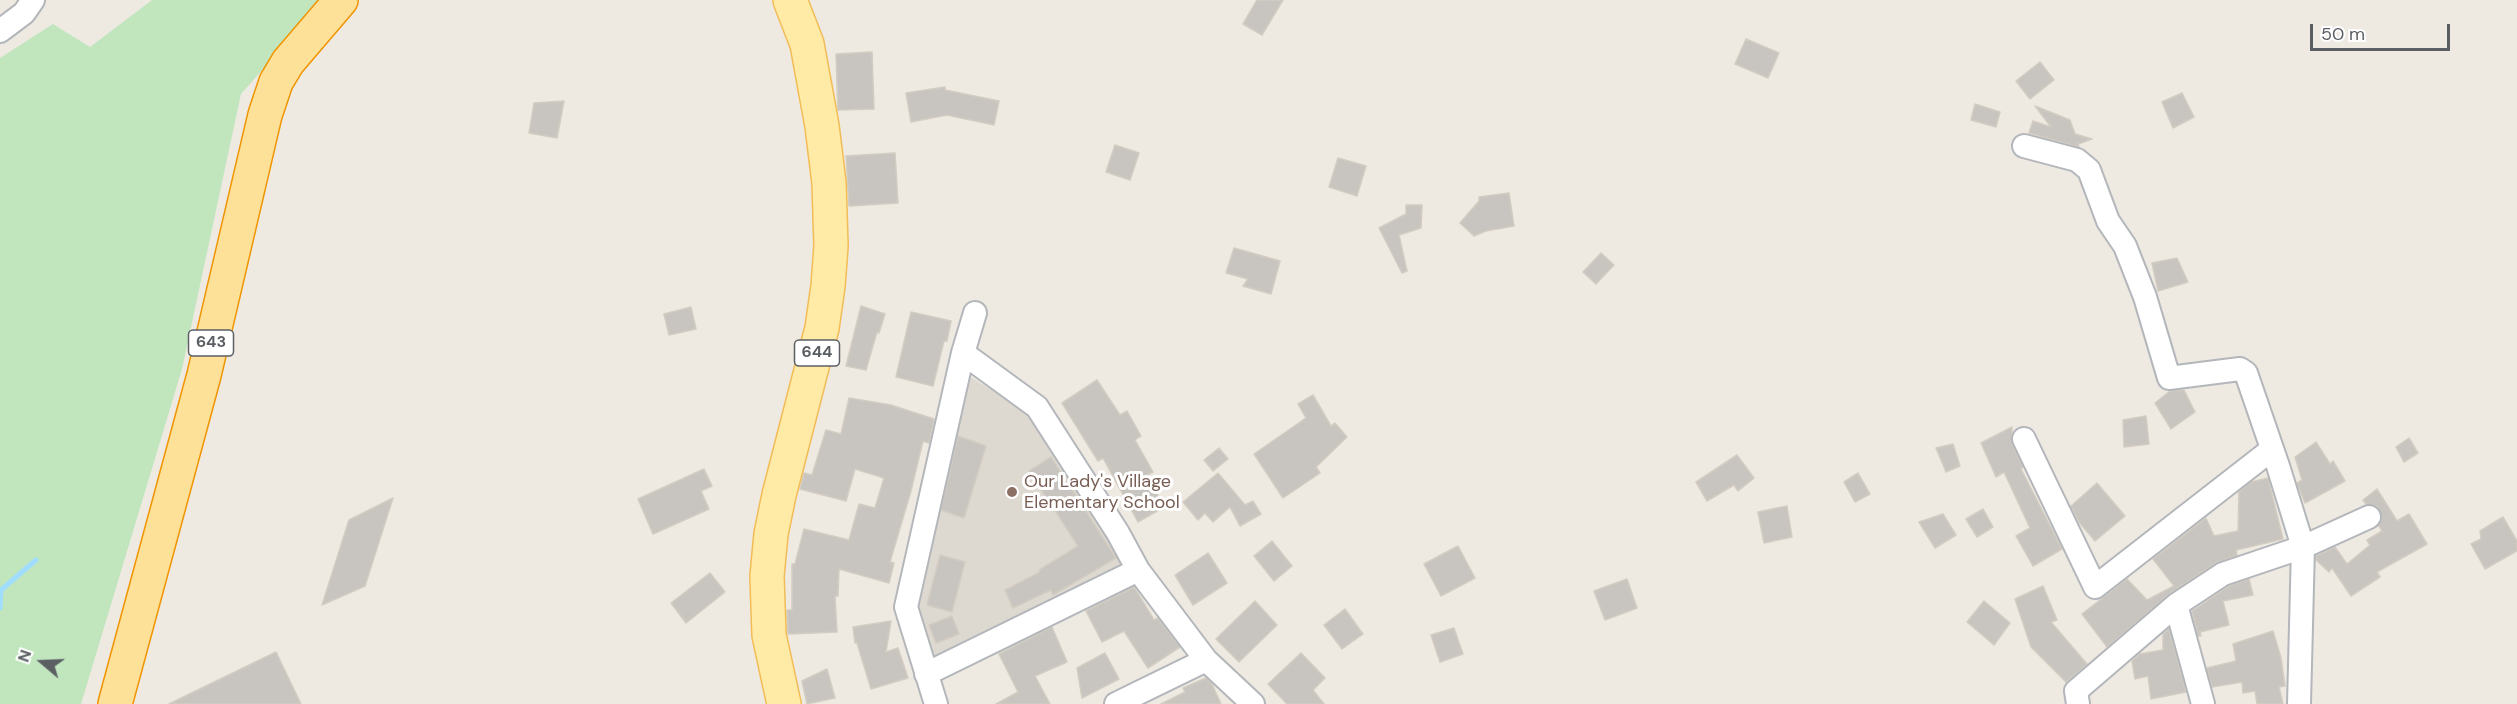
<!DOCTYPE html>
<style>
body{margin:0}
#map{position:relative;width:2517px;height:704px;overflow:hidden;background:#eeeae2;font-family:"DM Sans",sans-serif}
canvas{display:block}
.north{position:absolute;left:12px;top:632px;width:60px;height:60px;-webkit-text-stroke:4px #fff;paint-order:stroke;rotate:289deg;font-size:16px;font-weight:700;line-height:24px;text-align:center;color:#5b5f63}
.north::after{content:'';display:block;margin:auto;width:21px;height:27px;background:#5b5f63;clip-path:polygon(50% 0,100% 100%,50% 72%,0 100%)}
.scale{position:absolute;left:2310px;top:24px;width:140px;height:27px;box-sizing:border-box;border:3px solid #5b5f63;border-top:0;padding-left:8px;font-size:18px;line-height:21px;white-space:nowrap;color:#5b5f63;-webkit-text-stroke:4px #fff;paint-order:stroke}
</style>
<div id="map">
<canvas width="2517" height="704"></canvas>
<div class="north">N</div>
<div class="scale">50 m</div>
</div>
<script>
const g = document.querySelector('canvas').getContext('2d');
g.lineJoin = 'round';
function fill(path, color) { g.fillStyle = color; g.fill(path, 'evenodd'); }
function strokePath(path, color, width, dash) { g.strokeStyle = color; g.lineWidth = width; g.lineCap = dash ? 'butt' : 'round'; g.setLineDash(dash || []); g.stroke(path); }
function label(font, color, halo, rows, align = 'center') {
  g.font = font + ' "DM Sans",sans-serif'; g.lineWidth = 6; g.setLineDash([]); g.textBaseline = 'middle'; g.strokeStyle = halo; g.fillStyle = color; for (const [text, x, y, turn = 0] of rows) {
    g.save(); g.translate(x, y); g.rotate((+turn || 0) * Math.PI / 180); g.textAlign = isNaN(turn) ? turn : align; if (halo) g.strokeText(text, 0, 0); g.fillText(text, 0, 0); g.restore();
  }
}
fill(new Path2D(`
 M967 375 1039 418 1128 565 934 661 913 607Z`), '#ded9d0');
fill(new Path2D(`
 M152 0H324L241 94 182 369 81 704H0V58L53 24 90 47Z`), '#c1e6be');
strokePath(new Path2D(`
 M0 608 1 590 36 560`), '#a1ddff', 5);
const building = new Path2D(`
 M1257 0H1283L1262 35 1243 24Z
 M1746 39 1779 53 1768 78 1735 64Z
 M872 52 874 109 838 110 836 54Z
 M2040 62 2054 80 2030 99 2016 81Z
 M945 87V90L999 101 994 125 947 115 911 122 906 93Z
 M2182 93 2194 117 2173 128 2162 102Z
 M564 101 557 138 529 133 534 103Z
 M1975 104 2000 112 1996 127 1971 120Z
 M2035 106 2070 120 2075 134 2092 139 2078 144 2079 147 2029 133 2033 121 2051 127Z
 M1115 145 1139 153 1130 180 1106 172Z
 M895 153 898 203 849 206 846 156Z
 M1338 158 1366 166 1357 196 1329 187Z
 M1509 193 1514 226 1486 231 1474 236 1460 223 1479 201V197Z
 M1406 205H1422L1421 228 1399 235 1407 271 1402 273 1379 228 1406 214Z
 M1234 248 1280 261 1271 294 1243 286 1248 279 1226 273Z
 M1601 253 1614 265 1596 284 1583 272Z
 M2177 258 2188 282 2158 291 2152 263Z
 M861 306 885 314 879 333 877 332 866 370 846 366Z
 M691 307 696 329 669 335 664 314Z
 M911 312 951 321 947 341H944L933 386 896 377Z
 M1097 380 1120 415 1127 411 1141 436 1135 440 1153 472 1147 475 1164 507 1138 522 1103 458 1098 461 1062 403Z
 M2184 390 2195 412 2171 429 2155 403 2170 391Z
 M1313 395 1331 426 1335 423 1347 437 1316 467 1320 473 1283 498 1254 454 1306 418 1298 404Z
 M849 398 891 405 934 419 929 443 923 441 911 491 890 562 894 563 889 583 839 569 838 596H835L837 632 788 634 787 610H792V564H795L804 529 849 540 859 504 875 508 884 478 855 469 846 501 800 489 804 473 812 475 826 430 841 434Z
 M2146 416 2149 444 2124 447 2123 420Z
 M2012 427V444L2023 467 2021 469 2062 549 2033 566 2016 536 2030 528 2004 472 1996 477 1981 443Z
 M958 436 986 446 964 518 941 510Z
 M2409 438 2418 453 2404 462 2396 447Z
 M2316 442 2330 464 2333 461 2345 481 2305 503 2297 483 2302 480 2295 457Z
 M1953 444 1960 466 1946 472 1936 448Z
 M1219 448 1228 459 1213 471 1204 460Z
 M1737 455 1754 478 1738 491 1734 485 1707 501 1696 482Z
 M1051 457 1116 558 1053 595 1051 590 1013 608 1005 590 1040 572 1039 570 1078 546 1029 471Z
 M704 469 712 486 701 491 709 509 653 534 638 499Z
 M1218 473 1245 505 1253 501 1261 514 1240 526 1230 507 1213 522 1205 513 1198 520 1183 502Z
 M1858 473 1870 494 1855 502 1844 482Z
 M2268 478 2283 539 2236 550 2237 555 2216 563 2169 594 2107 647 2082 614 2127 579 2147 600 2174 586 2153 559 2206 518 2214 536 2238 531 2239 492 2251 482Z
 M2097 483 2125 516 2095 541 2079 522 2071 506Z
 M2377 489 2397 521 2409 514 2427 544 2377 572 2380 577 2351 596 2332 568 2329 572 2316 560V556L2335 547 2347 564 2370 545 2367 540 2382 531 2379 526 2382 518 2377 506 2366 504 2363 500Z
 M393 498 365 586 322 605 349 520Z
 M1787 506 1792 537 1764 543 1758 512Z
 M1983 509 1993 527 1977 537 1966 519Z
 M1943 514 1956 535 1935 548 1919 522Z
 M2503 517 2517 541V551L2485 569 2471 544 2481 539 2480 531Z
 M1272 541 1292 566 1274 581 1254 556Z
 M1458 546 1475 578 1441 596 1424 564Z
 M1208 553 1227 583 1193 605 1175 575Z
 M940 555 965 562 952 612 927 605Z
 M710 573 725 592 686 623 671 603Z
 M1627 579 1637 608 1605 620 1594 591Z
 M2249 579 2253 595 2223 601 2229 625 2200 632 2201 636H2198L2192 611 2229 586Z
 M2043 586 2057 620 2051 622 2087 664 2066 682 2031 647 2015 599Z
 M1134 587 1154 620 1158 618 1180 647 1148 668 1124 631 1102 642 1086 611Z
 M1255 601 1277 625 1239 662 1216 639Z
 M1984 601 2010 623 1994 645 1967 622Z
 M1345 609 1363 634 1342 649 1324 625Z
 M952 616 959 634 936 643 929 625Z
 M891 621 886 652 898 648 908 678 871 689 857 643H855L853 627Z
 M1052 627 1067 662 1035 676 1050 704H996L1018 692 999 654Z
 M1454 628 1463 654 1440 662 1431 635Z
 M2169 629 2186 692 2151 699 2148 676 2135 679 2132 661 2140 654 2163 650V634Z
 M2273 631 2281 658 2285 686 2279 687 2283 704H2257L2255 691 2243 693 2242 682 2212 687 2207 668 2236 661 2233 644Z
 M276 652 301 704H169Z
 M1105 653 1119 679 1082 698 1077 668Z
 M1301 653 1325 678 1313 690 1324 704H1287L1268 684Z
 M827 669 835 698 807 704 802 681Z
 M1206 678 1212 684 1221 704H1161L1185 692 1183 688Z`);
fill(building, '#c8c5c0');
strokePath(building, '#d2ccc1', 1.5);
const minor = new Path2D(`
 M0 31 24 13 33 0
 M2024 146 2077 160 2089 170 2108 221 2125 246 2145 297 2169 378 2240 369 2246 373 2278 466 2303 547 2299 704
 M963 353 1037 407 1118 533 1138 570 1206 660 1253 704
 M2024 439 2095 587 2271 450
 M2176 605 2203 704
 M926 674 1138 570
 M936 704 906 607 963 353 975 313
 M1116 704 1206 660
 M2078 704 2076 691 2176 605 2223 574 2303 547 2369 517`);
const primary = new Path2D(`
 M784 704 769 635 767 576 771 534 779 495 822 328 828 286 831 246 829 183 822 126 807 44 790 0`);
const trunk = new Path2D(`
 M115 704 204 375 265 115 276 82 288 62 341 0`);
strokePath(minor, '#b3b6ba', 26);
strokePath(primary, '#f2bc57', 36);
strokePath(trunk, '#f09400', 36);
strokePath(minor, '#fff', 22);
strokePath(primary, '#ffeaa6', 33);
strokePath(trunk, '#fee198', 33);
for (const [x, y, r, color] of [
 [1012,492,6,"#8d6e63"]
]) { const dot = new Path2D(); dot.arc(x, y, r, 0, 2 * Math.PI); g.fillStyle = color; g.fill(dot); strokePath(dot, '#fff', 2); }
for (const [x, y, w] of [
 [211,343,45],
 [817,353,45]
]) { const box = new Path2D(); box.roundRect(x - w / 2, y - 13, w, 26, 4.5); g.fillStyle = '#fff'; g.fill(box); strokePath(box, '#5b5f63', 1.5); }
label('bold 16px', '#5b5f63', null, [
 ["643",211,343],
 ["644",817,353]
]);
label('18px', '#785e54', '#fff', [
 ["Our Lady's Village",1024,482],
 ["Elementary School",1024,503]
], 'left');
</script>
